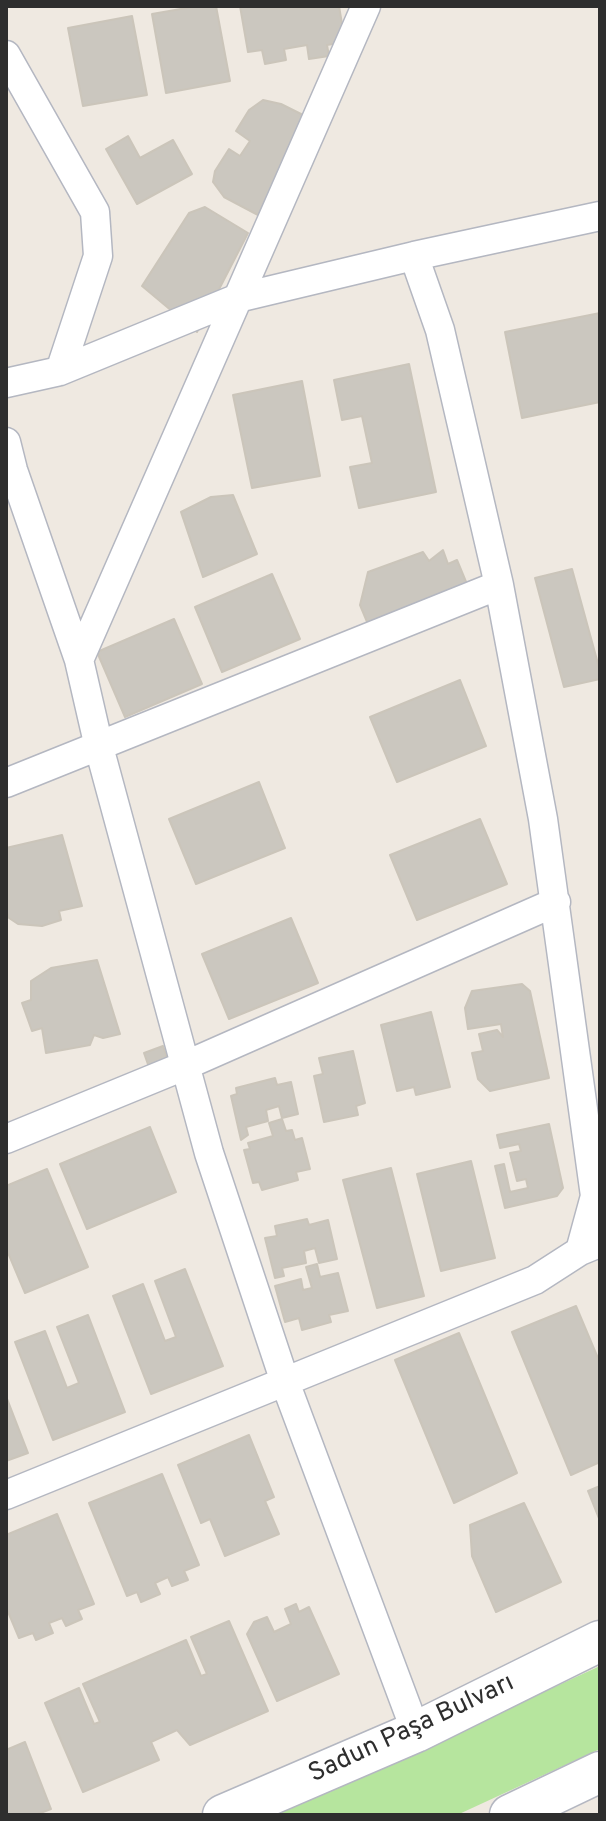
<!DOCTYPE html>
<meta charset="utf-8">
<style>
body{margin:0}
#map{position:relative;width:606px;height:1821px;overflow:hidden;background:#efe9e1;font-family:Overpass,sans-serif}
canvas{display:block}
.frame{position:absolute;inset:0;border:8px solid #2e2e2e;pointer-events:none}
</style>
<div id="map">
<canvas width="606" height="1821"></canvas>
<div class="frame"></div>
</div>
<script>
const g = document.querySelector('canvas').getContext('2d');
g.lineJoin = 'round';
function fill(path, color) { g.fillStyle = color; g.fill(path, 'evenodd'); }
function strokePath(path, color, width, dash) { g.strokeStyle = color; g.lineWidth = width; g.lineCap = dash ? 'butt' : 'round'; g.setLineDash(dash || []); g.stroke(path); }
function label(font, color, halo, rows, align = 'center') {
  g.font = font + ' Overpass,sans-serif'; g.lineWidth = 7; g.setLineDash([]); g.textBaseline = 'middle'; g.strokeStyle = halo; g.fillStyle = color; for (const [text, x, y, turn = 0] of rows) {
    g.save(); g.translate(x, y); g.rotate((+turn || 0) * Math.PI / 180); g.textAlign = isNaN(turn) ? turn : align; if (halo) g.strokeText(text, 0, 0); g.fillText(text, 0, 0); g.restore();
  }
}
fill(new Path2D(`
 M600 1666V1749L457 1815H276Z`), '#b6e59e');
const building = new Path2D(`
 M198 6H216L230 81 166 93 152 14Z
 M240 6H339L345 42 327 45 329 56 309 59 307 45 284 49 286 60 265 64 262 50 248 52Z
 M132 16 147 95 83 106 68 28Z
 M263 100 281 104 309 118 258 215 224 197 213 182 215 171 229 149 240 156 250 141 236 131 249 110Z
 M128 136 140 158 173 140 192 174 137 204 106 149Z
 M205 207 248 233 197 332 142 286 189 213Z
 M600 313V402L522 418 505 332Z
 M409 364 436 492 359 508 350 467 372 463 362 416 342 420 334 380Z
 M302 381 320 476 252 488 233 395Z
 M233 495 257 554 203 577 181 512 211 497Z
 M443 550 448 564 457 560 469 589 370 629 360 605 368 572 423 552 429 561Z
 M572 569 600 671V679L564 687 535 578Z
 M272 574 300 639 222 672 195 607Z
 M174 619 202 684 125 717 97 652Z
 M460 680 486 746 397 782 370 717Z
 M259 782 285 848 196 884 169 819Z
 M480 819 507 884 417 920 390 855Z
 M62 835 82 906 59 911 61 920 42 926 18 924 9 918 6 910V848Z
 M291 918 318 983 229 1019 202 954Z
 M97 960 120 1034 103 1038 94 1035 90 1045 46 1053 42 1028 32 1031 22 1003 31 1000V981L51 968Z
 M522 984 530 991 549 1078 490 1091 478 1079 472 1053 483 1051 479 1034 497 1030 503 1037 501 1024 468 1029 465 1008 472 991Z
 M431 1012 450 1087 416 1095 414 1087 397 1091 381 1025Z
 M163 1046 170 1067 151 1073 144 1053Z
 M353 1051 365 1103 356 1106 358 1115 324 1122 314 1076 323 1074 319 1058Z
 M275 1078 277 1085 291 1082 298 1114 282 1118 279 1106 266 1110 268 1121 246 1127 248 1135 241 1140 231 1096 237 1094 236 1088Z
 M282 1119 286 1131 292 1130 295 1140 302 1138 310 1169 296 1172 298 1180 262 1190 259 1182 253 1183 244 1150 250 1149 248 1143 273 1136 269 1123Z
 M549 1124 563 1188 557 1196 505 1208 495 1166 504 1164 510 1192 528 1188 526 1179 517 1181 510 1153 521 1151 519 1144 500 1148 497 1135Z
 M150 1127 176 1192 87 1229 60 1164Z
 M471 1161 495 1258 441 1271 417 1174Z
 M391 1168 424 1296 377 1308 343 1180Z
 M47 1169 88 1267 25 1293 6 1248V1186Z
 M307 1219 309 1225 328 1220 337 1259 319 1263 315 1248 304 1251 306 1263 282 1268 284 1276 275 1278 265 1238 277 1236 275 1226Z
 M317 1264 320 1277 338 1273 348 1311 329 1315 331 1322 302 1330 299 1318 285 1322 275 1286 301 1279 303 1290 312 1288 306 1267Z
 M185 1269 223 1366 151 1394 113 1296 143 1284 165 1341 176 1337 155 1281Z
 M576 1306 600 1363V1462L571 1475 512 1332Z
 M88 1315 125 1412 53 1440 15 1342 45 1331 67 1388 79 1383 57 1327Z
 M459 1333 517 1473 454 1503 395 1360Z
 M6 1396 28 1453 6 1461Z
 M249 1435 274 1497 265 1501 279 1534 225 1556 210 1519 201 1523 178 1465Z
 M162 1474 199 1565 184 1571 188 1580 172 1586 168 1577 155 1583 160 1594 141 1602 137 1592 127 1596 89 1503Z
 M600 1486V1521L588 1491Z
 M524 1503 561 1582 496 1612 472 1556 470 1525Z
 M57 1514 94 1604 78 1610 82 1619 66 1626 62 1618 49 1623 53 1633 36 1640 33 1633 19 1638 6 1607V1535Z
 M296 1604 299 1612 309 1607 339 1674 277 1701 247 1634 254 1622 267 1617 274 1632 291 1624 285 1609Z
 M229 1621 268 1711 190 1745 177 1730 151 1742 159 1760 83 1792 45 1703 79 1688 94 1724 100 1722 83 1684 186 1640 201 1676 207 1674 191 1637Z
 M25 1742 51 1809 35 1815H6V1750Z`);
fill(building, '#cbc7bf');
strokePath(building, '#cbc5ba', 2);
const street = new Path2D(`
 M6 55 95 212 98 256 60 371
 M414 256 440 330 499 585 543 819 595 1196 580 1251
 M6 383 60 371 238 298 414 256 600 216
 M6 442 13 470 79 660 99 747 209 1153 285 1382 416 1732
 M79 660 366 6
 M6 783 499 585
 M6 1139 184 1066 556 902
 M6 1495 535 1280 580 1251 597 1244`);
const secondary = new Path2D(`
 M223 1815 416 1732 600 1641
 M510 1815 600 1772`);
strokePath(street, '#b4b7c1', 31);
strokePath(secondary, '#b4b7c1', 43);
strokePath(street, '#fff', 28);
strokePath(secondary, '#fff', 40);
label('26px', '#2e2e2e', '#fff', [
 ["Sadun Paşa Bulvarı",412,1730,-25]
]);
</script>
